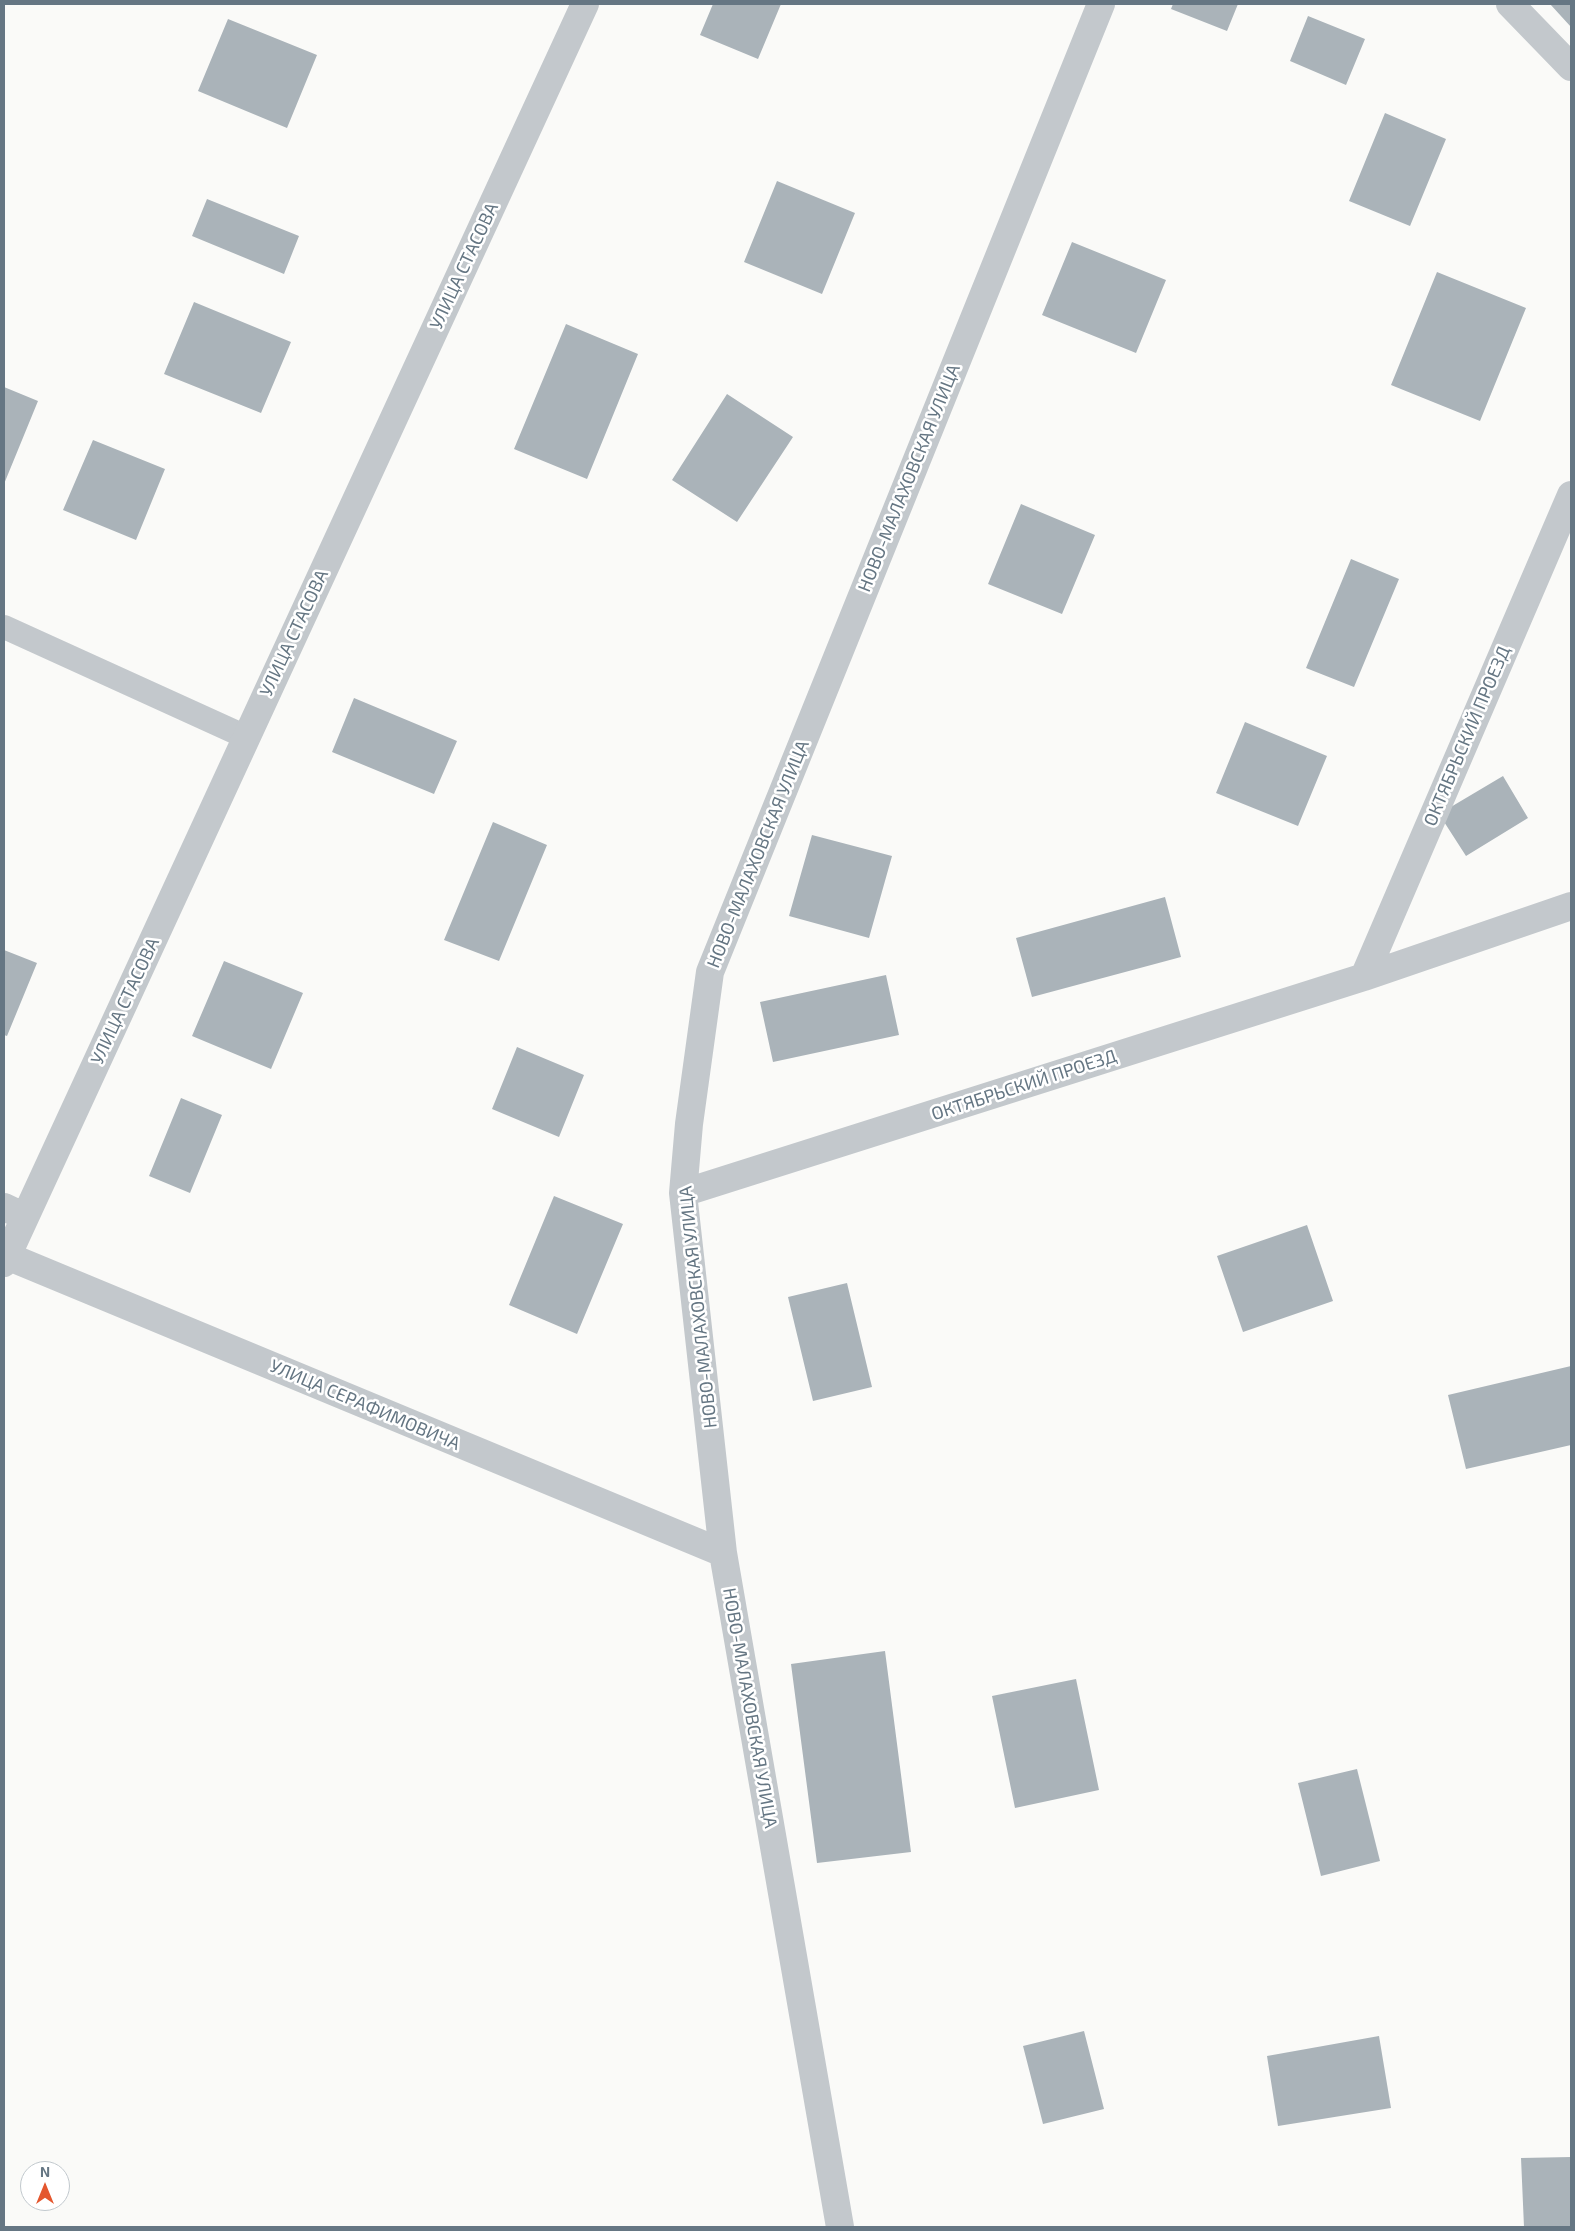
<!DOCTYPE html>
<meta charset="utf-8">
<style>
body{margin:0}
#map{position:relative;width:1575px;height:2231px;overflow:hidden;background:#fafaf8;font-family:"Exo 2",sans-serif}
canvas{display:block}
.frame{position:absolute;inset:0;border:5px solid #657683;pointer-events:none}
.north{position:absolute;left:20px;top:2161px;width:50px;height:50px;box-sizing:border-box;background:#fff;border:1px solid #c1c8cd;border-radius:50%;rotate:0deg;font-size:14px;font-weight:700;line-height:20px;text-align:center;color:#657683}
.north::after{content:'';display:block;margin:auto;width:18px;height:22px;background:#e4572e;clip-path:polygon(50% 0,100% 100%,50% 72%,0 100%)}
</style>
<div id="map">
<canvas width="1575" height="2231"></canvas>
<div class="frame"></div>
<div class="north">N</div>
</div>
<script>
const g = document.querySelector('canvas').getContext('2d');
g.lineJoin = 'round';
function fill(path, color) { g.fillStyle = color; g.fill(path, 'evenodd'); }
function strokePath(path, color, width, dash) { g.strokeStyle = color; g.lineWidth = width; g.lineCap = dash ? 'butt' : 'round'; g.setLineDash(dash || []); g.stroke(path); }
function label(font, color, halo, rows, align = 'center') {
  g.font = font + ' "Exo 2",sans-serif'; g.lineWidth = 5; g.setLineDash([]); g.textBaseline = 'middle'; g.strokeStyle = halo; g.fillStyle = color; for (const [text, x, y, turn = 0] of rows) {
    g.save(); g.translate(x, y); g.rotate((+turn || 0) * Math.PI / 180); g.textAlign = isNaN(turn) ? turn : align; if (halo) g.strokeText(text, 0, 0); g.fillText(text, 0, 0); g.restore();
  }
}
fill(new Path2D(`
 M713 4H781L758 59 700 35Z
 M1173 4H1238L1227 31 1171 9Z
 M1550 4H1571V27Z
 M1308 16 1365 39 1346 85 1290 61Z
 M228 19 317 55 287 128 198 91Z
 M1385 113 1446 139 1410 226 1349 201Z
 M777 181 855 213 822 294 744 262Z
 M207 199 299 236 284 274 192 236Z
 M1072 242 1166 280 1136 353 1042 315Z
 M1437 272 1526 308 1480 421 1391 385Z
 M194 302 291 342 261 413 164 374Z
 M566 324 638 354 587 479 514 449Z
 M4 387 38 401 4 484Z
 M727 394 793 437 737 522 672 480Z
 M93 440 165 469 136 540 63 510Z
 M1021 504 1095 535 1062 614 988 584Z
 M1351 559 1399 579 1354 687 1306 668Z
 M354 698 457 741 434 794 332 752Z
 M1245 722 1327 756 1298 826 1216 793Z
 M1503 776 1528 818 1466 856 1439 814Z
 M493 822 547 845 499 961 444 940Z
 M812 835 892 856 869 938 789 916Z
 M1165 897 1181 957 1032 997 1016 938Z
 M4 950 37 963 7 1036 4 1035Z
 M224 961 303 993 271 1069 192 1036Z
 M886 975 899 1035 773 1062 760 1002Z
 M517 1047 584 1075 559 1137 492 1109Z
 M181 1098 222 1115 190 1193 149 1176Z
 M554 1196 623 1224 577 1334 509 1305Z
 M1307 1225 1333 1301 1243 1332 1217 1256Z
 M847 1283 872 1387 813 1401 788 1297Z
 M1571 1366V1445L1466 1469 1448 1395Z
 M885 1651 911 1852 817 1863 791 1664Z
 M1076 1679 1099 1790 1015 1808 992 1696Z
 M1357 1769 1380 1861 1321 1876 1298 1783Z
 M1084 2031 1104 2109 1043 2124 1023 2046Z
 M1379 2036 1391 2108 1278 2126 1267 2056Z
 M1571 2157V2227H1524L1521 2158Z`), '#aab3b9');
strokePath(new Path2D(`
 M4 627 246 737`), '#c3c8cc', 24);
strokePath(new Path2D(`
 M1510 4 1571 67
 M1364 977 1571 495
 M683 1193 1364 977 1571 906
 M4 1207 25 1217
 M7 1256 723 1553
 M4 1263 585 4
 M840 2227 723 1553 683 1193 689 1124 710 972 1101 4`), '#c3c8cc', 28);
label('18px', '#657683', '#fff', [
 ["УЛИЦА СТАСОВА",464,266,-65],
 ["НОВО-МАЛАХОВСКАЯ УЛИЦА",909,478,-68],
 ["УЛИЦА СТАСОВА",294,633,-65],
 ["ОКТЯБРЬСКИЙ ПРОЕЗД",1467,736,-67],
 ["НОВО-МАЛАХОВСКАЯ УЛИЦА",758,854,-68],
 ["УЛИЦА СТАСОВА",125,1001,-65],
 ["ОКТЯБРЬСКИЙ ПРОЕЗД",1024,1085,-18],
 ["НОВО-МАЛАХОВСКАЯ УЛИЦА",698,1307,-96],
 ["УЛИЦА СЕРАФИМОВИЧА",365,1405,23],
 ["НОВО-МАЛАХОВСКАЯ УЛИЦА",750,1708,80]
]);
</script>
